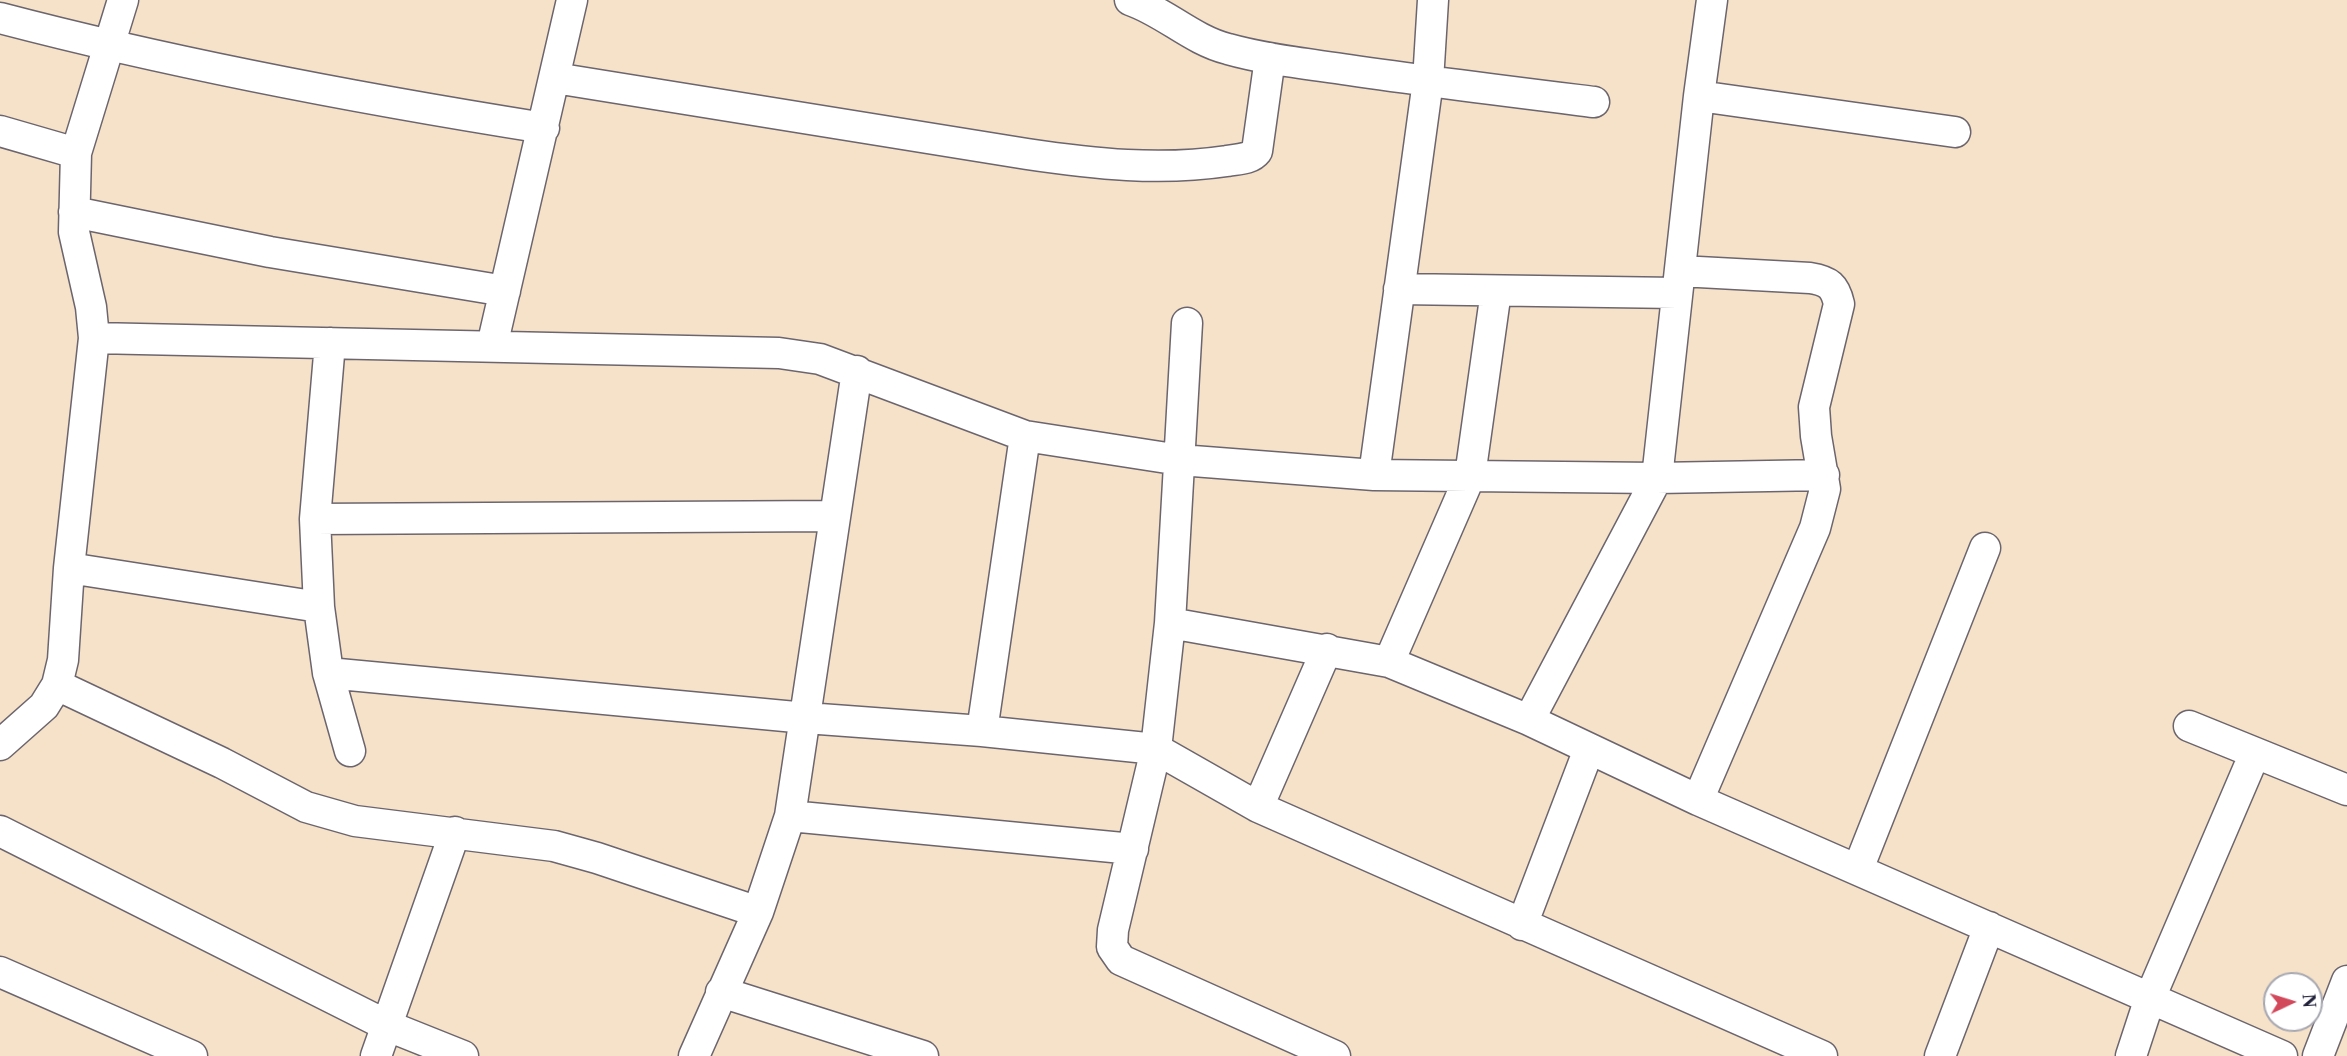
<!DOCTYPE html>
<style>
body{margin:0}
#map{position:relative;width:2347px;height:1056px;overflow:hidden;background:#f5e2c9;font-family:"Libre Caslon Text",serif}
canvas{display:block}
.north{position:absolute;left:2263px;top:972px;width:60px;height:60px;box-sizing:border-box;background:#fff;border:2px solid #a7a7b1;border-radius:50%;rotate:86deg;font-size:16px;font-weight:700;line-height:24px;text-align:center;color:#22223b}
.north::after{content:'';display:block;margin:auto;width:21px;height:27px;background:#d1495b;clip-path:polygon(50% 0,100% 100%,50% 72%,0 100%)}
</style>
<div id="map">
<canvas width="2347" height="1056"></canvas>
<div class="north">N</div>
</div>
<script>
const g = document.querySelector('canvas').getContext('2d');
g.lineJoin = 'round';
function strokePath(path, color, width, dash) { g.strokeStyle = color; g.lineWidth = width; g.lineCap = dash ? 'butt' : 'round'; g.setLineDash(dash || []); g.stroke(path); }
const street = new Path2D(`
 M1130 0C1165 12 1192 40 1228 49 1267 60 1309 64 1349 70 1431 82 1513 92 1594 102
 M0 18C179 65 361 99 544 128
 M555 78 1027 154C1094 164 1160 171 1227 161 1237 159 1250 160 1257 151L1270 58
 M1699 96 1955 132
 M0 131 76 153
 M74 212 270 252 505 291
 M1680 271 1810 278C1829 281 1835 286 1839 304L1814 407 1816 436 1825 489 1815 528 1698 800
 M1399 289 1677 293
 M1187 323 1170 623 1156 749 1113 930 1112 947 1121 960 1335 1056
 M94 338 779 353 820 359 1025 436 1180 460 1374 475 1657 478 1824 475
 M330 343 315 519 319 607 328 673 350 751
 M492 346 572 0
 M1374 475 1428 81 1433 0
 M315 519 835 516
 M69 568 319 607
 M1170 623 1389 662 1529 720 1698 800 2282 1056
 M1389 662 1470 476 1496 291
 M328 673 806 718 982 731 1156 749 1258 807 1822 1056
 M57 685 222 763 306 807 355 821 554 846 597 858 758 912
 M1529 720 1657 478 1699 96 1712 0
 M2189 726 2347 790
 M982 731 1025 436
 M0 745 44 706 57 685 63 660 69 568 94 338 91 307 74 232 76 153 123 0
 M1258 807 1327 649
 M790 816 1133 849
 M0 831 388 1026 463 1056
 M1858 869 1985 548
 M1522 925 1589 749
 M0 972 192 1056
 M721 992 923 1056
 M376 1056 455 832
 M694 1056 758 912 790 816 857 371
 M1940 1056 1989 927
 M2131 1056 2150 998 2255 753
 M2318 1056 2347 981`);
strokePath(street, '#6c656d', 33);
strokePath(street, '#fff', 30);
</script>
